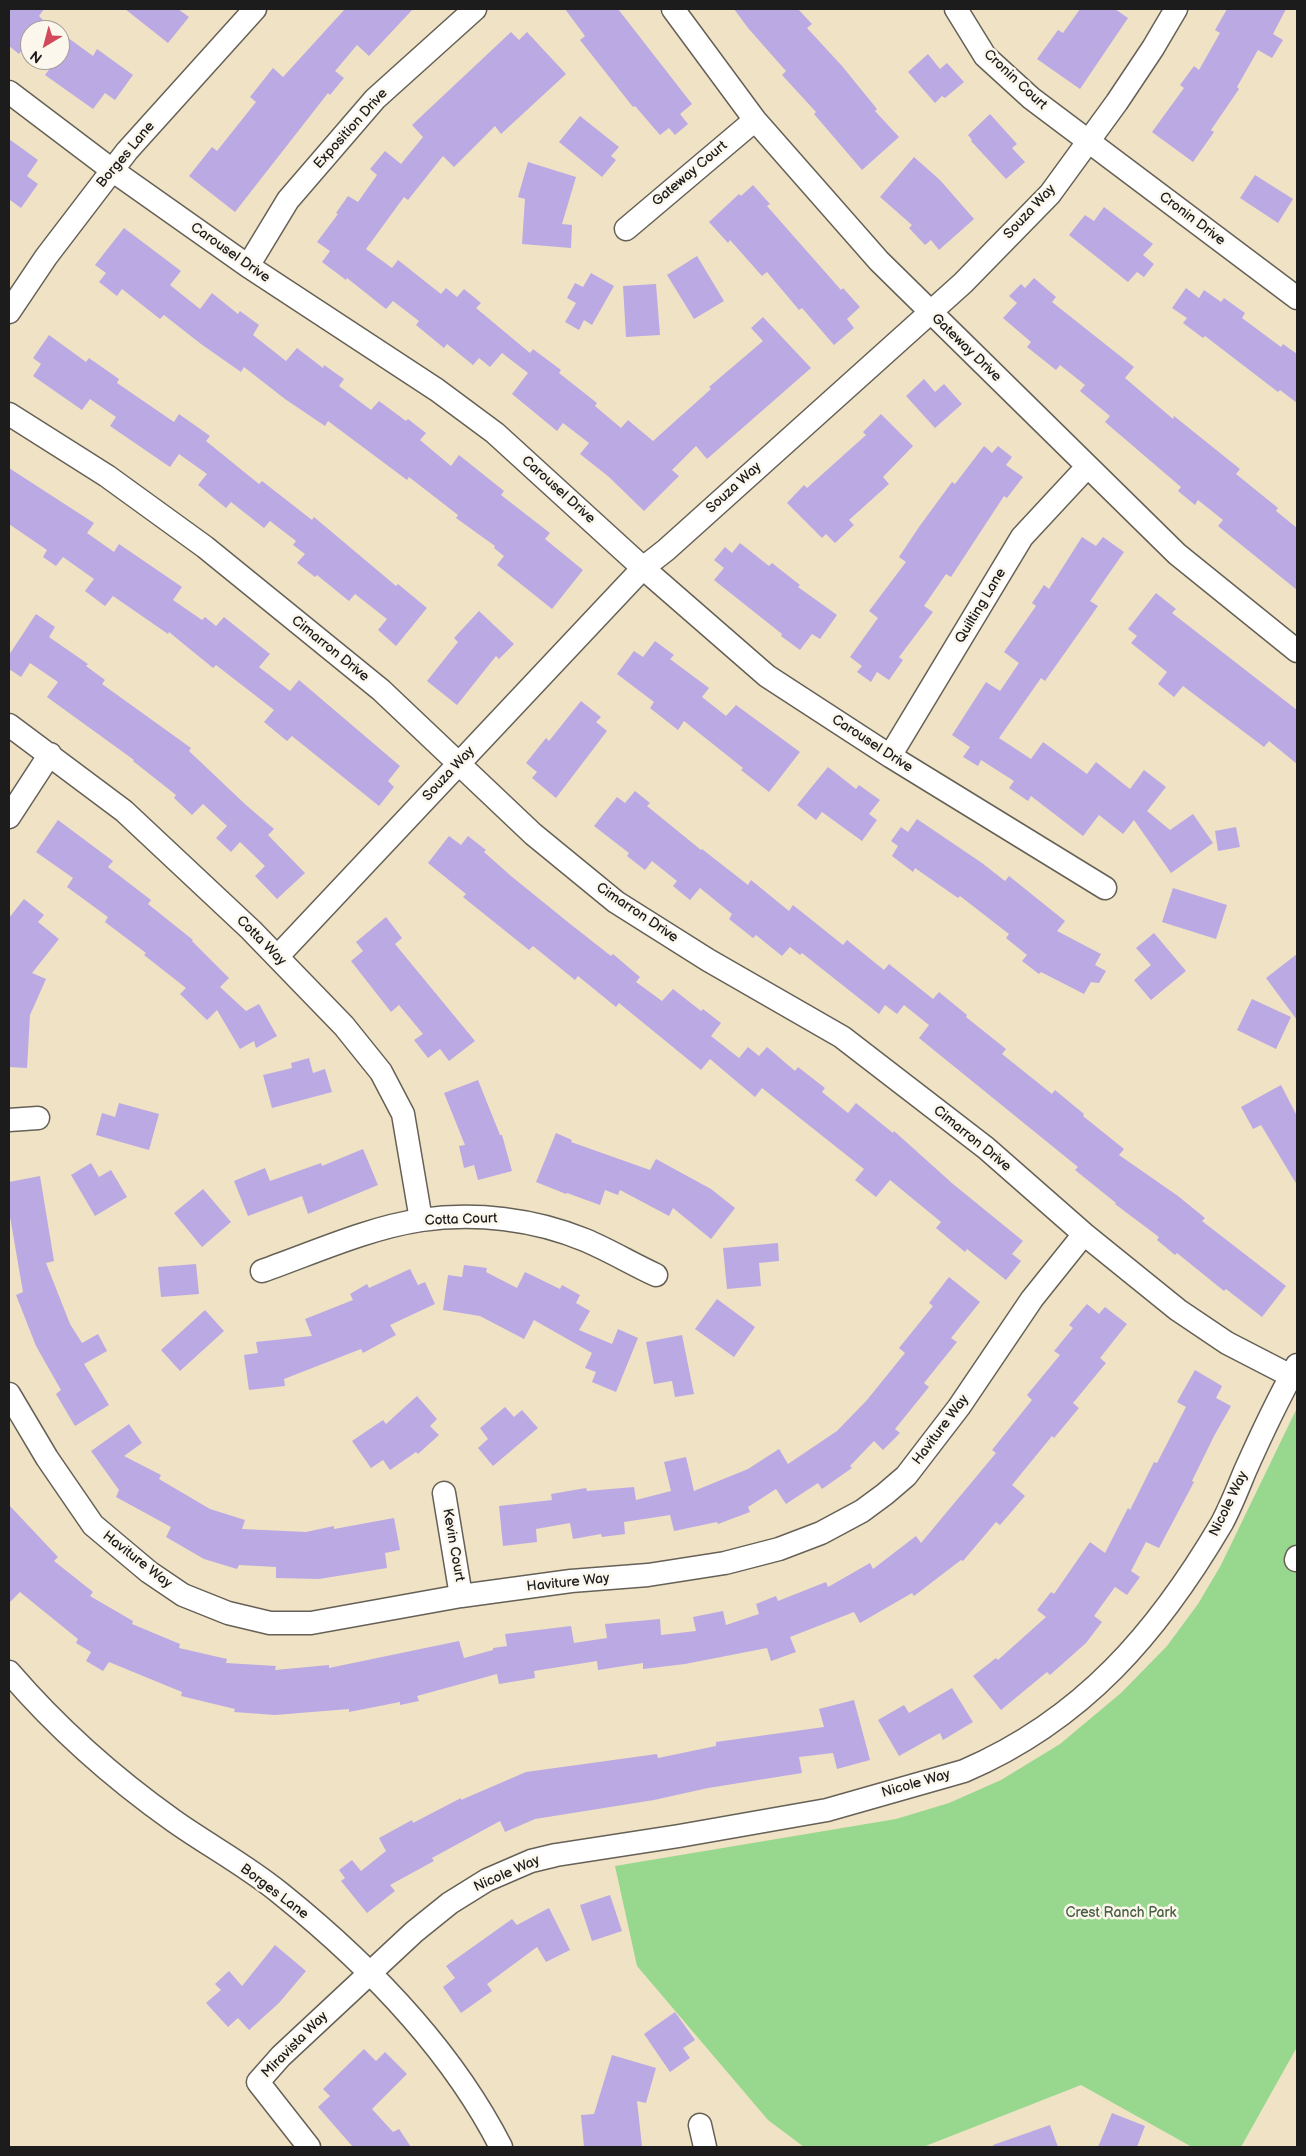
<!DOCTYPE html>
<style>
body{margin:0}
#map{position:relative;width:1306px;height:2156px;overflow:hidden;background:#f0e2c4;font-family:"Balsamiq Sans",sans-serif}
canvas{display:block}
.frame{position:absolute;inset:0;border:10px solid #1c1c1c;pointer-events:none}
.north{position:absolute;left:20px;top:20px;width:50px;height:50px;box-sizing:border-box;background:#fbf7ec;border:1px solid #a29f99;border-radius:50%;rotate:217deg;font-size:14px;font-weight:700;line-height:20px;text-align:center;color:#1c1c1c}
.north::after{content:'';display:block;margin:auto;width:18px;height:22px;background:#d1495b;clip-path:polygon(50% 0,100% 100%,50% 72%,0 100%)}
</style>
<div id="map">
<canvas width="1306" height="2156"></canvas>
<div class="frame"></div>
<div class="north">N</div>
</div>
<script>
const g = document.querySelector('canvas').getContext('2d');
g.lineJoin = 'round';
function fill(path, color) { g.fillStyle = color; g.fill(path, 'evenodd'); }
function strokePath(path, color, width, dash) { g.strokeStyle = color; g.lineWidth = width; g.lineCap = dash ? 'butt' : 'round'; g.setLineDash(dash || []); g.stroke(path); }
function label(font, color, halo, rows, align = 'center') {
  g.font = font + ' "Balsamiq Sans",sans-serif'; g.lineWidth = 5; g.setLineDash([]); g.textBaseline = 'middle'; g.strokeStyle = halo; g.fillStyle = color; for (const [text, x, y, turn = 0] of rows) {
    g.save(); g.translate(x, y); g.rotate((+turn || 0) * Math.PI / 180); g.textAlign = isNaN(turn) ? turn : align; if (halo) g.strokeText(text, 0, 0); g.fillText(text, 0, 0); g.restore();
  }
}
fill(new Path2D(`
 M1297 1408V2047L1241 2147H1192L1081 2085 923 2147H804L768 2120 637 1966 615 1866 896 1819 949 1803 1001 1780 1060 1744 1121 1693 1167 1646 1198 1604 1221 1565Z`), '#97d88e');
fill(new Path2D(`
 M9 9H44L39 16 43 20 36 30H30V38L19 54 9 46Z
 M125 9H178L189 17 168 43Z
 M345 9H413L369 56 357 45 335 71 344 78 330 95 328 93 235 212 189 176 212 147 217 151 256 102 250 97 273 68 283 77Z
 M565 9H618L692 104 680 114 688 124 675 135 669 128 660 135 635 106 633 107 580 40 585 36Z
 M734 9H798L812 24 807 28 842 66 877 109 875 111 899 137 862 170 814 114 816 112 782 75 786 71 748 28Z
 M1080 9H1115L1128 18 1080 89 1037 59 1058 30 1063 33Z
 M1227 9H1286L1273 34 1283 40 1272 58 1258 50 1237 87 1239 89 1211 130 1214 132 1193 162 1152 132 1184 88 1180 85 1194 66 1199 70 1220 33 1215 30Z
 M60 32 93 56 97 49 133 75 115 100 105 93 93 109 45 75 56 60H60Z
 M511 32 519 40 527 32 566 74 501 134 495 126 454 167 443 156 408 200 404 197 366 249 392 268 398 260 441 294 446 288 457 297 464 289 481 303 476 308 530 353 533 349 561 370 559 373 597 403 595 406 621 428 628 420 653 441 711 389 709 387 763 341 751 328 763 317 811 368 707 459 696 446 672 470 679 476 644 511 609 477 580 454 589 443 563 423 557 431 512 394 528 373 502 353 490 367 479 358 473 365 447 344 444 348 416 325 419 321 393 301 386 309 347 278 346 280 322 262 330 251 317 242 338 214 336 213 348 196 358 202 377 175 370 169 385 151 401 164 423 137 412 125Z
 M928 54 940 69 947 63 964 82 945 98 942 96 935 103 908 72Z
 M990 114 1017 144 1012 148 1025 162 1006 179 971 141 972 140 968 135Z
 M580 116 619 147 611 156 616 160 602 177 559 142Z
 M9 139 38 160 27 176 38 184 21 208 10 200 9 201Z
 M914 157 940 180 974 219 939 250 931 240 925 245 909 228 912 225 880 197Z
 M528 162 576 177 562 224 572 225 571 248 522 244 525 199 518 197Z
 M1255 175 1293 199 1278 223 1240 198Z
 M753 185 770 204 767 206 841 290 843 288 860 307 847 319 854 328 834 345 802 308 799 310 767 272 762 276 730 240 728 243 709 222 739 194 741 196Z
 M1104 207 1153 244 1143 255 1154 264 1144 277 1137 272 1128 282 1069 235 1085 215 1094 221Z
 M124 228 181 271 170 285 200 309 212 293 238 314 240 311 259 325 253 335 286 361 297 348 323 368 324 365 344 379 339 386 371 410 379 401 406 421 408 419 426 433 420 440 451 466 459 455 504 491 501 495 550 533 545 539 583 570 552 609 497 565 504 556 494 548 495 546 456 518 458 515 409 477 407 480 328 421 325 426 285 399 244 367 241 372 201 344 164 315 160 319 122 289 117 296 99 282 106 273 95 265Z
 M697 256 724 301 694 319 667 275Z
 M591 273 614 286 592 325 584 320 579 330 565 322 576 303 567 298 575 283 583 287Z
 M1034 278 1056 297 1052 302 1134 367 1125 378 1173 419 1174 416 1240 469 1236 474 1278 508 1276 511 1297 528V590L1218 526 1223 520 1198 500 1195 505 1178 491 1181 487 1105 422 1110 416 1080 391 1085 385 1060 365 1056 370 1027 347 1031 342 1003 318 1017 303 1009 296 1021 284 1025 288Z
 M656 284 660 335 626 337 623 286Z
 M1186 288 1199 298 1204 290 1221 302 1224 298 1245 313 1242 318 1281 347 1283 344 1297 354V403L1280 390 1278 392 1205 336 1203 338 1183 323 1187 318 1172 308Z
 M49 335 86 362 89 358 119 379 117 383 174 422 179 414 210 436 206 441 259 484 262 481 312 520 314 517 396 586 398 584 427 608 396 646 378 630 387 619 355 594 349 601 317 575 315 577 297 563 305 554 293 545 296 541 270 521 264 528 231 502 226 508 198 485 207 474 179 454 170 467 110 426 116 417 90 399 82 410 33 376 41 364 33 358Z
 M924 379 935 392 944 384 962 404 935 428 906 396Z
 M881 414 913 446 883 477 889 484 849 520 854 525 835 543 826 534 822 538 787 503 804 485 807 488 866 435 863 432Z
 M984 446 992 453 998 446 1012 457 1006 465 1023 477 1007 498 1004 496 951 577 946 574 924 606 933 612 899 657 903 660 889 680 877 672 871 682 857 672 862 666 850 657 878 618 869 611 906 562 899 557 919 527 952 482 955 484Z
 M9 468 94 523 87 533 114 552 119 544 182 587 173 600 202 620 205 617 216 626 224 617 270 654 259 667 290 691 299 680 400 766 388 781 394 787 379 806 292 736 287 741 264 722 274 710 216 665 213 668 169 632 168 634 113 596 105 606 85 591 94 579 63 557 56 566 43 557 47 550 9 524Z
 M1082 537 1096 546 1103 537 1124 552 1090 601 1098 606 1045 681 1041 678 999 738 1031 759 1043 742 1087 774 1096 762 1130 789 1144 770 1166 787 1147 811 1170 830 1193 814 1213 843 1171 873 1134 820 1123 834 1099 815 1083 836 1031 796 1028 801 1009 788 1014 781 981 760 978 766 963 757 970 747 952 735 986 682 1000 691 1019 663 1004 652 1036 606 1032 603 1044 585 1049 589Z
 M740 543 769 566 772 563 800 585 798 587 837 615 820 639 812 634 800 650 781 636 782 634 714 580 724 568 714 560 725 547 732 553Z
 M1156 593 1176 609 1172 613 1297 710V764L1269 741 1264 747 1183 686 1174 697 1158 684 1167 672 1131 643 1137 636 1128 629Z
 M479 611 514 644 499 659 496 656 457 705 427 681 458 642 454 638Z
 M36 614 55 627 49 637 88 664 86 666 105 680 102 684 191 748 189 751 246 805 274 829 268 835 305 873 277 899 255 876 265 866 240 842 231 852 216 838 227 826 203 804 192 815 174 798 176 795 133 761 134 760 47 697 58 682 30 663 21 677 9 669V655Z
 M655 641 674 655 670 659 709 688 702 697 726 716 736 705 800 752 769 792 741 770 743 768 684 721 678 730 650 708 654 702 617 674 634 651 643 657Z
 M581 701 601 717 596 722 607 731 556 798 532 778 537 772 526 763 546 738 549 741Z
 M828 767 856 789 859 785 880 800 869 814 877 820 862 841 822 812 816 820 797 805Z
 M635 791 650 803 647 806 701 850 702 849 748 885 751 880 789 911 793 905 843 945 847 940 884 970 889 964 933 999 939 992 967 1015 966 1017 1006 1049 1002 1054 1052 1094 1055 1090 1084 1114 1083 1116 1124 1149 1119 1155 1178 1196 1205 1218 1202 1221 1286 1286 1262 1317 1226 1289 1224 1291 1177 1253 1175 1255 1157 1240 1159 1237 1115 1204 1116 1203 1075 1170 1078 1167 919 1038 929 1025 904 1005 897 1014 885 1005 879 1014 802 953 800 955 790 947 782 956 756 935 753 938 729 919 732 914 700 888 690 900 673 886 677 881 652 861 645 870 627 856 629 853 594 826 617 797 625 803Z
 M917 819 982 863 1005 881 1009 876 1065 921 1057 931 1101 954 1095 965 1106 971 1099 983 1091 982 1084 994 1041 972 1039 974 1022 961 1027 955 1006 938 1009 934 960 896 958 898 915 868 913 872 892 856 898 846 891 841 901 827 908 832Z
 M58 820 113 861 108 867 151 900 148 904 193 940 192 941 229 978 220 987 246 1011 259 1004 277 1036 256 1048 254 1041 240 1049 217 1010 207 1020 180 994 186 988 144 955 146 953 105 922 108 917 67 887 73 878 36 852Z
 M1236 827 1240 847 1218 851 1215 831Z
 M449 836 461 845 468 836 486 850 484 852 511 876 569 923 611 956 613 954 640 977 636 982 662 1001 673 989 701 1011 703 1009 721 1023 711 1036 739 1058 748 1047 759 1056 767 1047 795 1071 798 1067 825 1088 822 1092 848 1113 856 1103 893 1133 894 1131 953 1184 1023 1241 1012 1254 1021 1261 1006 1280 967 1249 965 1252 936 1228 941 1222 890 1180 876 1197 855 1180 864 1169 762 1088 755 1097 710 1059 701 1070 619 1003 616 1007 578 976 575 980 533 946 529 950 463 897 466 894 428 863Z
 M1173 888 1227 905 1216 939 1162 922Z
 M24 899 44 915 38 922 59 939 32 973 46 979 30 1015 27 1068 9 1067V918Z
 M386 917 402 938 395 944 475 1041 449 1061 440 1049 428 1058 414 1040 423 1034 399 1005 391 1012 351 961 363 951 356 942Z
 M1154 933 1186 971 1151 1000 1134 980 1151 965 1136 948Z
 M1297 954V1020L1266 978Z
 M1252 999 1291 1017 1276 1049 1237 1030Z
 M309 1058 313 1073 325 1069 332 1092 272 1108 263 1075 292 1068 291 1063Z
 M478 1080 500 1135H502L512 1171 478 1180 474 1165 464 1168 459 1146 465 1145 444 1093Z
 M1281 1085 1297 1116V1185L1261 1125 1253 1129 1241 1107Z
 M119 1103 159 1114 149 1150 96 1135 102 1113 115 1117Z
 M556 1133 572 1140 571 1142 650 1170 656 1159 711 1189 735 1208 711 1239 673 1208 669 1216 620 1190 618 1195 605 1190 600 1205 567 1193 566 1194 536 1182Z
 M363 1149 378 1185 308 1214 302 1196 248 1216 234 1181 265 1168 270 1181 321 1163 322 1166Z
 M91 1163 99 1177 111 1170 127 1197 95 1216 71 1175Z
 M40 1176 54 1261 46 1263 70 1324 82 1343 98 1334 107 1351 84 1364 109 1405 75 1426 56 1394 61 1390 36 1346 16 1295 23 1292 9 1211V1182Z
 M203 1189 231 1222 202 1247 174 1213Z
 M778 1243 779 1261 759 1263 761 1286 727 1289 723 1248Z
 M196 1264 199 1294 161 1297 158 1267Z
 M464 1265 487 1268 486 1272 517 1288 525 1272 560 1289 562 1285 580 1295 576 1303 590 1311 579 1330 612 1344 618 1329 638 1338 616 1392 592 1382 596 1372 585 1368 592 1353 534 1320 524 1339 480 1316 443 1310 448 1275 462 1277Z
 M410 1269 418 1285 425 1282 435 1304 390 1325 396 1335 363 1353 361 1349 284 1379 285 1386 249 1390 244 1355 258 1353 256 1342 312 1336 305 1319 353 1300 350 1294 367 1284 369 1288Z
 M949 1277 980 1302 951 1338 957 1342 924 1383 929 1387 895 1429 900 1433 883 1450 874 1441 850 1466 852 1468 822 1489 818 1483 786 1504 776 1489 748 1507 750 1512 718 1524 717 1522 674 1531 670 1515 624 1522 625 1534 602 1537 601 1534 573 1539 570 1523 536 1529 537 1542 503 1546 499 1506 552 1500 551 1494 586 1488 587 1491 634 1487 636 1500 671 1491 664 1462 686 1457 694 1491 748 1469 779 1449 788 1464 837 1431 867 1400 905 1353 899 1348 933 1306 929 1303Z
 M717 1299 755 1327 734 1357 695 1329Z
 M1087 1304 1099 1314 1105 1307 1127 1324 1100 1358 1106 1363 1073 1403 1079 1408 1054 1438 1052 1436 1012 1485 1025 1496 1013 1510 1000 1525 996 1522 963 1561 961 1560 914 1596 912 1593 860 1623 854 1612 790 1637 796 1652 771 1661 767 1648 685 1664 643 1669V1663L598 1670 597 1661 534 1671 535 1678 499 1684 497 1674 417 1696 419 1701 400 1705V1702L349 1712V1709L275 1715 234 1712 235 1709 181 1696 182 1692 109 1662 103 1671 86 1661 91 1652 76 1643 78 1639 20 1592 9 1603V1505L58 1557 54 1561 93 1592 90 1596 133 1621 132 1624 180 1644 179 1648 227 1659 226 1663 276 1666 275 1670 329 1665V1668L459 1641 464 1658 493 1650V1648L507 1646 505 1634 571 1626 574 1643 607 1638 605 1624 660 1619 661 1635 696 1631 693 1617 723 1611 726 1625 759 1614 756 1604 776 1596 778 1601 826 1582 828 1587 870 1563 873 1569 916 1536 921 1543 996 1453 992 1450 1032 1400 1027 1395 1060 1355 1054 1351 1073 1328 1069 1325Z
 M205 1310 224 1331 180 1371 161 1350Z
 M682 1335 694 1394 675 1397 672 1381 654 1384 646 1342Z
 M1195 1370 1222 1386 1216 1398 1231 1406 1214 1436 1192 1481 1194 1482 1159 1548 1146 1542 1131 1571 1140 1577 1127 1595 1115 1587 1094 1616 1102 1622 1086 1643 1050 1675 1047 1672 1001 1710 973 1676 996 1658 998 1660 1046 1617 1037 1610 1051 1592 1054 1594 1090 1542 1105 1553 1128 1508 1130 1510 1154 1462 1157 1463 1186 1407 1177 1402Z
 M417 1396 437 1419 430 1426 439 1435 418 1454 416 1452 390 1470 383 1460 371 1468 352 1441 383 1420 386 1424Z
 M505 1407 514 1417 522 1410 538 1428 493 1466 478 1448 488 1439 480 1428Z
 M129 1424 142 1443 124 1456 161 1475 159 1479 210 1509 245 1520 242 1529 306 1532 334 1526V1529L394 1518 400 1550 385 1553 387 1568 319 1579 276 1578V1567L239 1565 237 1569 204 1559 166 1537 171 1527 116 1497 119 1490 91 1451Z
 M952 1688 973 1722 943 1740 940 1733 899 1756 878 1720 904 1705 909 1713Z
 M854 1700 870 1760 837 1769 833 1753 799 1757 802 1773 708 1788 654 1800 535 1819 505 1832 500 1821 432 1858 434 1861 390 1885 395 1891 367 1913 341 1881 345 1878 339 1870 352 1860 361 1871 386 1851 379 1838 412 1820 413 1823 461 1798V1800L526 1772 657 1754 658 1758 716 1746V1742L824 1727 819 1709Z
 M610 1895 622 1931 592 1941 580 1905Z
 M549 1908 570 1950 546 1962 537 1947 487 1984 492 1991 461 2013 443 1987 455 1978 446 1966 512 1919 517 1925Z
 M275 1945 306 1971 279 2003 249 2030 238 2018 228 2027 206 2003 221 1990 215 1984 229 1971 242 1986Z
 M675 2012 695 2040 683 2048 690 2058 670 2072 644 2034Z
 M364 2049 376 2061 385 2052 407 2074 372 2109 393 2132 399 2129 411 2147H353L318 2107 330 2096 323 2089Z
 M612 2055 656 2068 646 2103 637 2101 642 2146 584 2147 581 2115 594 2114Z
 M1112 2113 1145 2126 1137 2147H1098Z
 M1050 2125 1058 2147H994L993 2145Z`), '#bba9e4');
const minor = new Path2D(`
 M673 9 755 120 879 261 1177 554 1297 651
 M956 9 985 56 1031 98 1297 298
 M9 92 112 170 248 266 437 390 495 433 643 568 767 676 890 756 1105 888
 M626 229 755 120
 M248 266 288 200 375 99 475 9
 M9 312 46 257 127 151 255 9
 M9 414 107 476 205 547 381 690 533 834 616 902 708 960 842 1037 986 1148 1084 1234 1178 1310 1227 1343 1291 1376
 M9 725 124 811 251 930 344 1026 381 1072 403 1114 421 1220
 M890 756 1022 537 1087 467
 M9 817 50 754
 M277 957 643 568 666 550 963 283 1050 194 1117 102 1153 48 1176 9
 M9 1120 38 1118
 M262 1271C313 1253 368 1228 421 1220 475 1212 534 1219 585 1240 609 1250 632 1264 656 1275
 M9 1394 47 1458 93 1525 149 1572 183 1595 228 1613 270 1623H311L461 1596 571 1581 648 1575 725 1563 779 1549 821 1533 862 1511 885 1494 906 1476 959 1407 1032 1299 1084 1234
 M444 1493 461 1596
 M1296 1560 1297 1557
 M9 1672C58 1729 112 1777 174 1821 208 1845 247 1866 280 1893 367 1963 450 2047 501 2147
 M700 2125 705 2147
 M309 2147 258 2082 281 2056 414 1932 450 1903 487 1880 531 1861 556 1855 679 1836 827 1810 964 1771C1083 1720 1158 1632 1222 1523 1231 1506 1238 1488 1245 1471 1261 1435 1278 1399 1297 1365`);
strokePath(minor, '#666157', 25);
strokePath(minor, '#fff', 22);
label('14px', '#1c1c1c', '#fbf7ec', [
 ["Cronin Court",1015,80,43],
 ["Exposition Drive",351,129,-48],
 ["Borges Lane",126,155,-50],
 ["Gateway Court",690,174,-40],
 ["Souza Way",1030,212,-47],
 ["Cronin Drive",1192,219,37],
 ["Carousel Drive",230,253,35],
 ["Gateway Drive",966,348,44],
 ["Souza Way",734,488,-42],
 ["Carousel Drive",558,490,42],
 ["Quilting Lane",981,606,-59],
 ["Cimarron Drive",330,649,39],
 ["Carousel Drive",872,744,33],
 ["Souza Way",449,774,-47],
 ["Cimarron Drive",637,913,34],
 ["Cotta Way",261,941,45],
 ["Cimarron Drive",972,1139,39],
 ["Cotta Court",461,1220,-2],
 ["Haviture Way",941,1430,-53],
 ["Nicole Way",1229,1504,-64],
 ["Kevin Court",453,1545,80],
 ["Haviture Way",137,1560,38],
 ["Haviture Way",568,1583,-6],
 ["Nicole Way",916,1784,-16],
 ["Nicole Way",507,1874,-24],
 ["Borges Lane",274,1892,37],
 ["Miravista Way",295,2045,-45]
]);
label('14px', '#475e44', '#fbf7ec', [
 ["Crest Ranch Park",1121,1913]
]);
</script>
